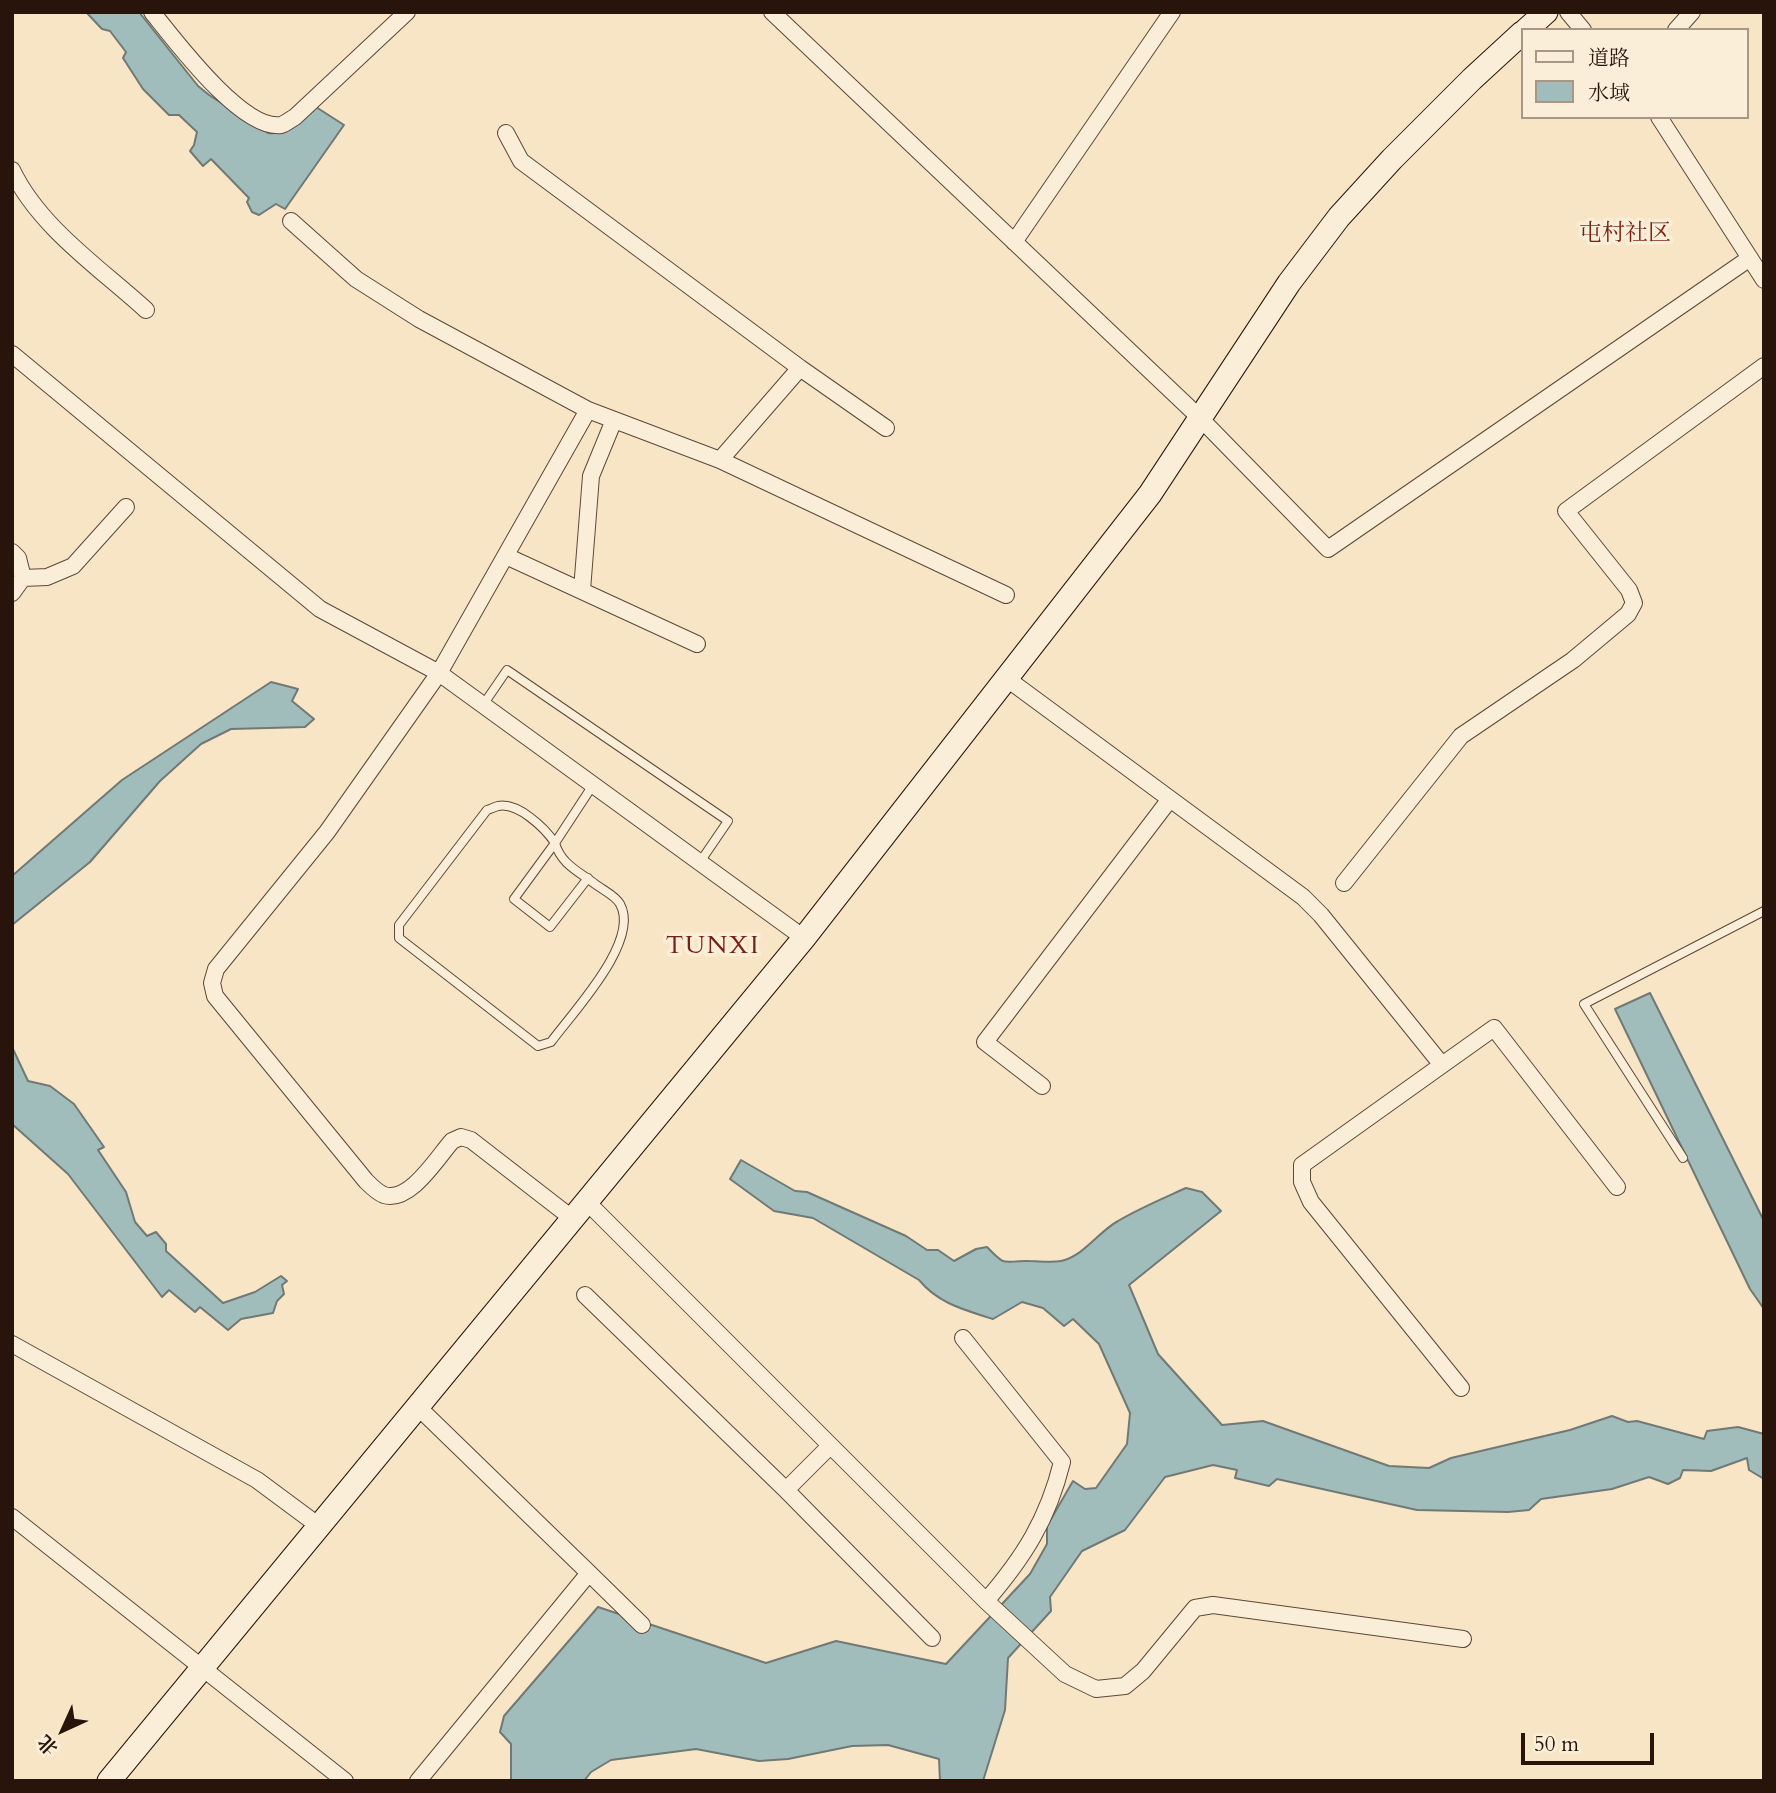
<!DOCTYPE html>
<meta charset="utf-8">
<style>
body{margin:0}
#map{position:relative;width:1776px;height:1793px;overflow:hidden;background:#f8e5c5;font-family:Cardo,"Noto Serif SC",serif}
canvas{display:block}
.frame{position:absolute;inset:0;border:14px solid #28140a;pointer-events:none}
.legend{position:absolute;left:1521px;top:28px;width:228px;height:91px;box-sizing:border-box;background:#faeed9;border:2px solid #a69786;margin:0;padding:9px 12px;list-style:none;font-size:21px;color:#28140a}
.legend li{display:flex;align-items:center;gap:14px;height:35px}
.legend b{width:35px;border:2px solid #a69786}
.north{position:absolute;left:28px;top:1695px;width:70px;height:70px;-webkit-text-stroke:5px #faeed9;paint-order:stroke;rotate:225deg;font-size:19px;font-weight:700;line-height:28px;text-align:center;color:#28140a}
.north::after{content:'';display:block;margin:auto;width:24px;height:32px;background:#28140a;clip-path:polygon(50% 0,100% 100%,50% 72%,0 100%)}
.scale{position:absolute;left:1521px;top:1733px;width:133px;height:32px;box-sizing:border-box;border:4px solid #28140a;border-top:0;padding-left:9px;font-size:21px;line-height:24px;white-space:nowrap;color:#28140a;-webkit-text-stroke:5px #faeed9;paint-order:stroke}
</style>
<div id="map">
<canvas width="1776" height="1793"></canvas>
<div class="frame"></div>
<ul class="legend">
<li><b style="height:9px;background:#faeed9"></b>道路</li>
<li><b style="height:19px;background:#a0bdbc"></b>水域</li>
</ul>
<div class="north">北</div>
<div class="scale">50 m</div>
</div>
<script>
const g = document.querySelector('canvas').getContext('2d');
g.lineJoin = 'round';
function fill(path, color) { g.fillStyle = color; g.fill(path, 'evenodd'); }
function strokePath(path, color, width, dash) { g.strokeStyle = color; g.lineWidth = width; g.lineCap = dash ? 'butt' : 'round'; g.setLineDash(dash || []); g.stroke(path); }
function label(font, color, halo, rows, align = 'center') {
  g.font = font + ' Cardo,"Noto Serif SC",serif'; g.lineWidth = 7; g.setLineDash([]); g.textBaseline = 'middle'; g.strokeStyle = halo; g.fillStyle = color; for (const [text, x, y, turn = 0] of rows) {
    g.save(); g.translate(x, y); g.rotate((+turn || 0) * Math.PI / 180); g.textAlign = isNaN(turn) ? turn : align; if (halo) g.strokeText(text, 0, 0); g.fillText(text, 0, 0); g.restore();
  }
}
const water = new Path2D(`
 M86 12H139L198 86 209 95 268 133C289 135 301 120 316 107L344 125 285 209 276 204 259 215 252 212 247 202 249 198 211 159 203 166 190 151 194 145 197 132 179 115H169L143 89 123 58 126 52 110 31 102 29Z
 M271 682 298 689 292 701 314 719 305 727 231 729 201 744 160 781 90 862 12 925V876L122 780Z
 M1650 993 1764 1221V1309L1750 1289 1615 1009Z
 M12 1047 28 1081 50 1086 74 1104 104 1147 98 1150 126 1192 135 1222 147 1236 156 1232 166 1244V1251L223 1303 255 1292 281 1276 287 1281 282 1285 284 1294 277 1301 273 1313 241 1319 228 1330 200 1307 195 1312 169 1290 162 1297 68 1174 12 1124Z
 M741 1160 795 1191 807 1192 906 1236 927 1250H938L954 1261 976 1249 987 1247C1008 1269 1003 1260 1029 1261 1039 1261 1051 1263 1061 1261 1084 1256 1098 1232 1118 1221 1140 1208 1164 1198 1186 1188L1202 1192 1221 1211 1129 1285 1158 1354 1222 1425 1263 1421 1389 1466 1429 1468 1451 1458 1570 1430 1612 1416 1628 1422 1637 1421 1704 1439 1707 1431 1738 1427 1764 1434V1479L1749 1470 1747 1458 1711 1471 1683 1470 1680 1478 1668 1484 1649 1477 1612 1489 1541 1499 1529 1510 1508 1512 1417 1510 1277 1479 1269 1486 1235 1478 1237 1470 1213 1465 1165 1477 1125 1530 1082 1551 1050 1597 1051 1611 1008 1658 1005 1710 983 1781H940L939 1759 888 1745 852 1746 788 1759 759 1761 696 1749 611 1760 591 1772 584 1781H511V1744L500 1732 504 1716 598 1607 766 1663 836 1641 946 1664 1030 1574 1047 1544V1526L1073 1481 1085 1489 1096 1488 1127 1444 1130 1413 1099 1344 1073 1319 1064 1326 1043 1308 1022 1302 993 1319C965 1310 939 1304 919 1280L813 1218 774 1211 730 1179Z`);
fill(water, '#a0bdbc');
strokePath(water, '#707975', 2);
const service = new Path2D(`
 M483 705 507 670 728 821 700 862
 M588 878 550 927 514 899 555 843C545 828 518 802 498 806 494 807 491 809 487 810L399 925V938L538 1046 551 1042C572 1013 641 941 620 904 616 896 603 890 595 884 578 871 561 864 555 843L593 785
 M1683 1158 1584 1004 1764 911`);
const minor = new Path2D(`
 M152 12C174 39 242 131 281 125 285 124 291 119 295 117L407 12
 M772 12 1200 418 1328 549 1750 258
 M1568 12 1583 30
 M1676 30 1692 12
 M1659 117 1764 280
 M506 133 521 161 800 368 720 460
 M12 170C39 227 100 268 146 310
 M291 221 356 279 419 319 588 410 439 673 327 832 216 969 212 983 215 996 366 1181C371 1186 378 1193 384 1195 410 1203 437 1158 452 1141L461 1137 471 1140 573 1219
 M1014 242 1172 12
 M12 354 320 609 439 673 804 938
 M800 368 886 428
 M588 410 720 460 1006 595
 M12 552 18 558 23 578 12 593
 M506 556 697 644
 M23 578 47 577 73 566 126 507
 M582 590 591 476 614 420
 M1006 678 1303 897 1321 915 1442 1065 1302 1165V1182L1311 1202 1461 1388
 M1344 883 1461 736 1573 660 1628 614 1634 603 1629 590 1566 511 1764 366
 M1442 1065 1494 1028 1617 1187
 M1042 1086 985 1042 1170 799
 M587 1202 986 1601 1065 1674 1096 1689 1125 1686 1143 1671 1195 1608 1213 1605 1463 1639
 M585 1295 786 1490 932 1638
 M963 1338 1062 1462C1048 1519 1024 1557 986 1601
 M12 1344 257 1480 319 1526
 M418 1407 589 1573 418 1781
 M786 1490 830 1446
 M12 1517 345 1781
 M589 1573 642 1625`);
const secondary = new Path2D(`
 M1526 30 1546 12
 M109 1781 804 938 1150 494 1289 283 1339 217 1392 159 1472 79 1522 33`);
strokePath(service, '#5c4839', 10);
strokePath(minor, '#5c4839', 18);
strokePath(secondary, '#28140a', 25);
strokePath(service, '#faeed9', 8);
strokePath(minor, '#faeed9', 16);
strokePath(secondary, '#faeed9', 23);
label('23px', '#7a1f14', '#faeed9', [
 ["屯村社区",1625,235]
]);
g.letterSpacing = '2px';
label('24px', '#7a1f14', '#faeed9', [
 ["TUNXI",713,947]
]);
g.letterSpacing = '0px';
</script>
